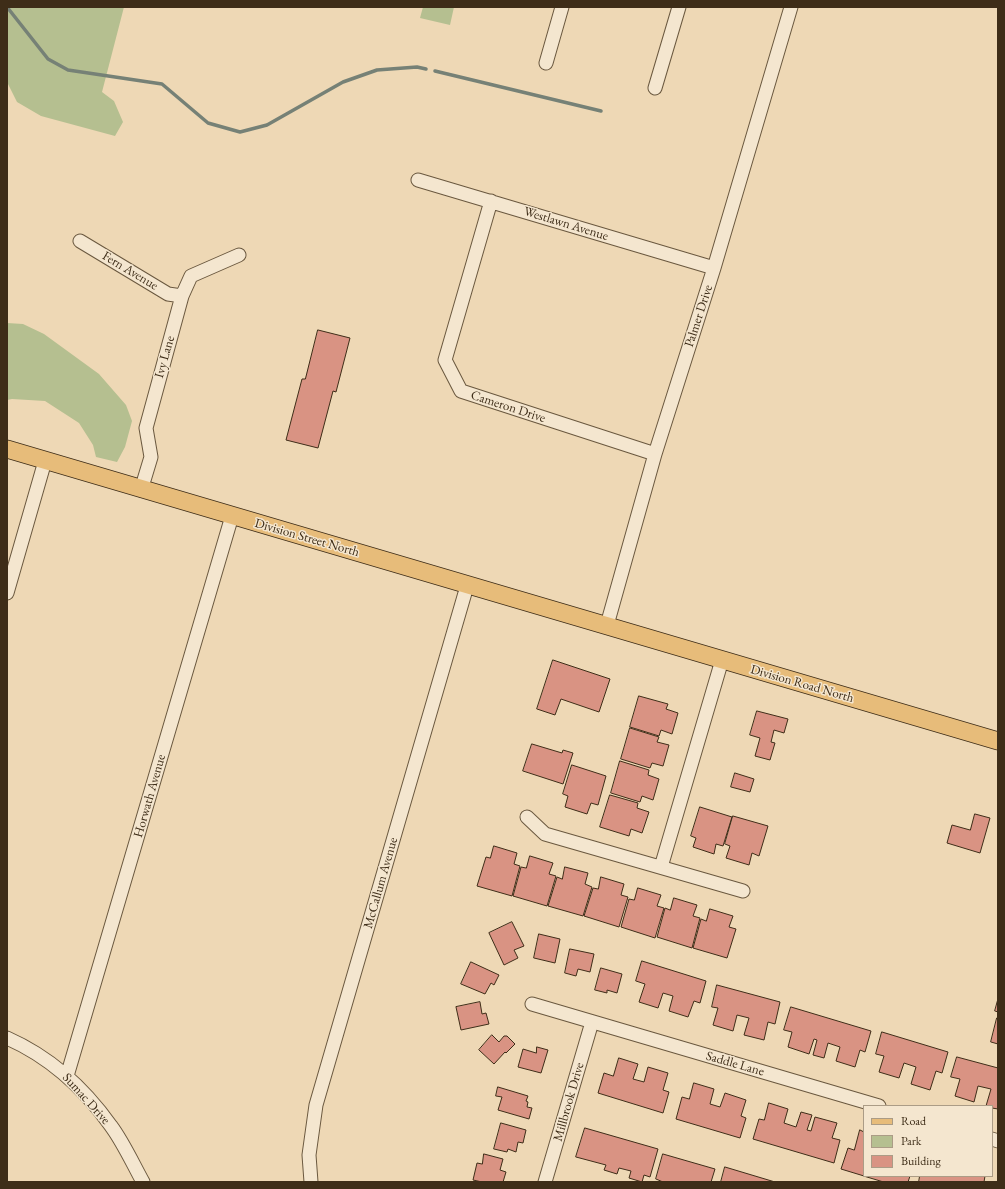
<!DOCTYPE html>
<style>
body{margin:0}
#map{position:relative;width:1005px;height:1189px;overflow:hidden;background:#eed8b5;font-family:"EB Garamond",serif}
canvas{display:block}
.frame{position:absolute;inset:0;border:8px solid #3e2d18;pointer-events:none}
.legend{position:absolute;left:863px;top:1105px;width:130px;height:72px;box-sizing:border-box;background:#f4e6cf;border:1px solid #ab9c86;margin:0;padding:5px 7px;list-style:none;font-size:12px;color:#3e2d18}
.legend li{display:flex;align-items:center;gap:8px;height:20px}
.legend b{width:20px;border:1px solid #ab9c86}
</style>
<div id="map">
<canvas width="1005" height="1189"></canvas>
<div class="frame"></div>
<ul class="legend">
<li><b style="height:5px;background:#e7bc7a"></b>Road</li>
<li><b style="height:11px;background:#b5bf90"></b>Park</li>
<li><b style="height:11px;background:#d99383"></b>Building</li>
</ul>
</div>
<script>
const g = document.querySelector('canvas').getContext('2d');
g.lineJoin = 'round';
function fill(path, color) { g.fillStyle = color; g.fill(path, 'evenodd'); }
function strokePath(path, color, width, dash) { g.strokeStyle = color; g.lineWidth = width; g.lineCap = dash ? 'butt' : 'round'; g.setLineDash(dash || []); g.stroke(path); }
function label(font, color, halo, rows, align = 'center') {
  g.font = font + ' "EB Garamond",serif'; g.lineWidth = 3; g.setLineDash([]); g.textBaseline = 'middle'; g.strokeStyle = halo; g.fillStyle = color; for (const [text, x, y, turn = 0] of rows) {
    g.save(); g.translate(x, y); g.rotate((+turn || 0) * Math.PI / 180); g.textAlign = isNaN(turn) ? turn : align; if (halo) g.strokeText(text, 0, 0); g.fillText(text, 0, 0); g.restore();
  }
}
fill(new Path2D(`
 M7 7H124L102 92 114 101 123 122 115 136 41 116 17 102 7 82Z
 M423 7H454L450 25 420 18Z
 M7 323 23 324 44 334 99 374 126 405 132 421 125 447 117 462 96 457 93 445 79 423 45 401 12 399 7 400Z`), '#b5bf90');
strokePath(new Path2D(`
 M7 7 48 59 68 70 162 84 208 123 240 132 267 125 343 82 377 70 417 67 426 69
 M435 71 601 111`), '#768176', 3.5);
const building = new Path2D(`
 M318 330 350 338 336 392 333 391 318 448 286 440 302 379H305Z
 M553 660 610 679 599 712 561 699 555 715 537 709Z
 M639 696 668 704 666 709 678 713 672 734 661 730 659 736 630 727Z
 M757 711 788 719 784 733 774 730 771 742 775 743 770 760 755 756 760 738 750 735Z
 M630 728 659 737 657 742 669 745 663 766 652 763 650 768 621 759Z
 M532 744 562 753 563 750 573 753 563 784 523 771Z
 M620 761 649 770 648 775 659 779 653 800 642 796 640 802 611 793Z
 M572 765 606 776 598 805 591 803 587 814 565 807 568 796 563 794Z
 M735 773 754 779 750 792 731 787Z
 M610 795 638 803 637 808 649 812 642 833 631 829 629 836 600 827Z
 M700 807 732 817 723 846 716 844 714 854 693 847 696 838 691 836Z
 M975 814 990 818 980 853 947 843 952 825 970 830Z
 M733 816 768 826 759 856 752 853 749 865 726 858 730 846 725 844Z
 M494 846 517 853 514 864 520 866 512 896 477 886 486 857 490 858Z
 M530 856 553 863 549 874 556 876 547 906 513 896 521 867 526 868Z
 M565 867 588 873 585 884 592 887 583 916 548 906 557 877 562 879Z
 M601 877 624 884 621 895 628 897 619 927 584 916 593 888 598 889Z
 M638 888 661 895 657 906 664 908 655 938 621 927 629 899 634 900Z
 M674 898 697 905 693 916 700 918 692 948 657 937 665 908 670 910Z
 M710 909 733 916 729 927 736 929 727 958 693 948 701 919 706 921Z
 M512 922 524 946 514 950 518 958 504 965 489 933Z
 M539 934 560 939 555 963 534 958Z
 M570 949 594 954 590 972 578 969 576 976 565 973Z
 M642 961 706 981 700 1003 694 1001 688 1017 669 1011 673 996 663 993 658 1008 639 1002 645 984 636 981Z
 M471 962 499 975 494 985 491 983 485 994 461 984Z
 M601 968 622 974 617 993 607 990V993L595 990Z
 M717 985 780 1002 775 1024 768 1022 764 1040 744 1035 749 1018 737 1015 733 1031 713 1025 718 1008 712 1007Z
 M998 999V1012L995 1011Z
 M480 1002 482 1014 486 1013 489 1024 461 1030 456 1007Z
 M791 1007 871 1031 865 1052 860 1050 855 1067 836 1061 840 1047 828 1043 824 1058 813 1055 817 1040 814 1039 809 1054 788 1047 792 1032 784 1030Z
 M997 1018H998V1044L991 1042Z
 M882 1032 948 1052 942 1073 936 1071 930 1090 911 1084 916 1067 904 1063 899 1078 879 1072 884 1056 876 1054Z
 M492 1035 499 1042 504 1036H507L515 1044 506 1053 505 1052 494 1064 479 1050Z
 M537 1047 548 1050 541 1073 518 1067 523 1049 536 1053Z
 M957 1057 998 1068V1109L992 1108V1106H986L991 1089 978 1086 974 1102 955 1096 960 1079 951 1077Z
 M619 1058 638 1064 633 1079 644 1082 648 1067 668 1073 663 1090 669 1092 663 1113 598 1093 604 1073 613 1076Z
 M694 1083 714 1089 710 1104 720 1107 725 1093 746 1100 741 1116 746 1118 740 1138 676 1119 682 1097 689 1099Z
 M498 1087 528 1096 526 1101 528 1102 527 1107 532 1108 529 1119 498 1110 502 1097 496 1096Z
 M769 1103 788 1109 784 1123 796 1127 801 1112 812 1115 807 1130 811 1131 815 1117 837 1123 832 1138 840 1140 834 1163 753 1139 759 1119 764 1120Z
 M501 1123 526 1130 523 1143 518 1142 516 1152 508 1149 507 1152 494 1149Z
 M585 1128 658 1149 650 1177 644 1175 642 1182 629 1178 631 1171 619 1168 617 1174 604 1170 606 1165 576 1157Z
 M860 1130 864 1132V1176L841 1169 848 1148 854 1150Z
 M484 1154 503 1159 500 1170 506 1172 503 1182H482L473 1180 477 1163 482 1164Z
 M663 1154 715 1169 711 1182H663L656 1179Z
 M725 1167 775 1182H721Z
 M864 1176H910L908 1182H884Z
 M920 1176H985L984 1182H919Z`);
fill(building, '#d99383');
strokePath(building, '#3e2d18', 1);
const minor = new Path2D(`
 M546 63 562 7
 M655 88 679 7
 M418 180 714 268
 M491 201 445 360 461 391 655 454
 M80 241 168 294 182 296
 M141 490 151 457 146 428 182 296 191 276 239 255
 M7 593 45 461
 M607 625 655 454 714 268 791 7
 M527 817 545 834 743 891
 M661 867 722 660
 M532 1004 879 1106
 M7 1038C50 1057 84 1088 111 1126 123 1142 133 1164 143 1182
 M67 1076 232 516
 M992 1139 998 1141
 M311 1182 309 1155 316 1105 467 586
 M545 1182 592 1022`);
const major = new Path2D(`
 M7 449 998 741`);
strokePath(minor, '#6a583f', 15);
strokePath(major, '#3e2d18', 19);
strokePath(minor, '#f4e6cf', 13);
strokePath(major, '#e7bc7a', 17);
label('13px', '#3e2d18', '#f4e6cf', [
 ["Westlawn Avenue",566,224,17],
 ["Fern Avenue",130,271,31],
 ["Palmer Drive",699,316,-72],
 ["Ivy Lane",165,357,-74],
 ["Cameron Drive",508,407,18],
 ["Division Street North",307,538,16],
 ["Division Road North",802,684,16],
 ["Horwath Avenue",150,796,-74],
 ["McCallum Avenue",381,883,-74],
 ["Saddle Lane",735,1064,16],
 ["Sumac Drive",86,1099,48],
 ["Millbrook Drive",569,1102,-74]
]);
</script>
